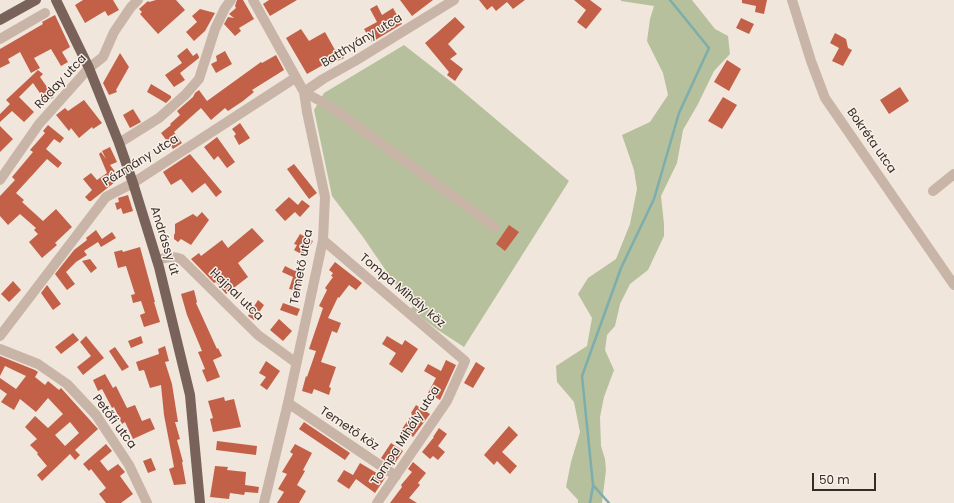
<!DOCTYPE html>
<meta charset="utf-8">
<style>
body{margin:0}
#map{position:relative;width:954px;height:503px;overflow:hidden;background:#f1e6dc;font-family:Poppins,sans-serif}
canvas{display:block}
.scale{position:absolute;left:812px;top:473px;width:64px;height:18px;box-sizing:border-box;border:2px solid #362c28;border-top:0;padding-left:5px;font-size:12px;line-height:14px;white-space:nowrap;color:#362c28;-webkit-text-stroke:3px #f9f0e8;paint-order:stroke}
</style>
<div id="map">
<canvas width="954" height="503"></canvas>
<div class="scale">50 m</div>
</div>
<script>
const g = document.querySelector('canvas').getContext('2d');
g.lineJoin = 'round';
function fill(path, color) { g.fillStyle = color; g.fill(path, 'evenodd'); }
function strokePath(path, color, width, dash) { g.strokeStyle = color; g.lineWidth = width; g.lineCap = dash ? 'butt' : 'round'; g.setLineDash(dash || []); g.stroke(path); }
function label(font, color, halo, rows, align = 'center') {
  g.font = font + ' Poppins,sans-serif'; g.lineWidth = 3; g.setLineDash([]); g.textBaseline = 'middle'; g.strokeStyle = halo; g.fillStyle = color; for (const [text, x, y, turn = 0] of rows) {
    g.save(); g.translate(x, y); g.rotate((+turn || 0) * Math.PI / 180); g.textAlign = isNaN(turn) ? turn : align; if (halo) g.strokeText(text, 0, 0); g.fillText(text, 0, 0); g.restore();
  }
}
fill(new Path2D(`
 M621 0H692L715 29 728 36 730 54 714 71 698 104 683 130 677 163 661 196 664 224V236L648 270 630 284 620 304 615 326 607 335 605 350 614 370 604 397 600 417 601 446 605 459 606 470 602 503H578V500L566 487 571 462 580 432 574 402 557 382 556 366 587 346 592 318 578 294 588 278 616 259 630 224 637 189 634 170 622 135 650 122 668 95 663 73 647 41 650 19 654 6 621 1Z
 M404 45 454 84 569 181 464 347 438 330 410 309 413 307 389 275 363 237 332 196 314 110 324 93Z`), '#b6c09c');
strokePath(new Path2D(`
 M590 503 593 486
 M609 503 593 485 582 376 621 268 654 199 679 113 709 48 670 0`), '#7caead', 2.5);
fill(new Path2D(`
 M83 0H113L119 10 108 16 105 11 85 23 75 5Z
 M156 0H176L185 10 158 34 140 14 142 12 139 9 148 1 149 2Z
 M237 0H243L254 19 239 28 241 31 235 36 224 24 228 17 234 18 229 14 236 8 235 6Z
 M269 0H297L270 16 263 4Z
 M400 0H433L412 16Z
 M479 0H525L513 9 507 2 496 11 492 6 487 10Z
 M574 0H590L602 9 586 29 577 22 586 10Z
 M742 0H767L764 14 755 12 756 6 742 3Z
 M377 5 382 15 393 8 402 24 372 42 364 29 377 22 370 9Z
 M200 9 215 13 205 31 194 41 186 32 197 22 192 16Z
 M55 15 70 47 62 52 68 62 61 66 51 49 34 58 40 68 31 73 20 52 8 59 10 63 0 68V49L43 24 42 22Z
 M455 17 465 27 448 44 457 54 450 59 463 69 455 81 447 75 449 72 425 43 438 32Z
 M741 18 754 24 749 34 736 28Z
 M301 29 309 41 325 32 335 50 339 49 344 58 324 67 323 65 307 74 286 38Z
 M835 33 846 39 848 48 852 50 843 66 832 61 839 48 830 43Z
 M187 48 193 56 197 53 199 57V58L180 73 185 80 174 87 165 75 182 63 177 56Z
 M225 51 232 64 216 73 211 64 217 61 216 56Z
 M120 53 129 67 116 90 117 92 109 95 103 83Z
 M276 55 284 70 252 90 254 92 243 101 228 111 225 108 211 120 201 108 174 132 182 143 173 149 161 133 171 125 170 124 180 115 177 111 193 97 195 93 199 90 207 101 261 62 262 63Z
 M727 60 741 69 729 91 714 82Z
 M38 70 43 74 40 77 54 97 46 102 33 83 19 97 34 112 24 122 12 111 0 122V114L10 104 6 100Z
 M151 84 171 96V98L166 103 147 92Z
 M900 87 909 101 889 114 880 100Z
 M723 97 737 105 722 129 708 121Z
 M84 100 102 123 93 129 92 127 79 138 71 128 69 131 56 115 65 108 68 111Z
 M133 109 141 122 130 128 123 115Z
 M240 123 250 138 239 145 234 136 236 134 232 129Z
 M48 125 64 138 60 143 54 139 46 149 62 163 58 168 47 159 16 193 24 200 22 202 43 221 56 209 72 227 55 243 57 245 42 258 29 242 38 234 34 230 36 228 20 214 8 225 0 216V196L15 180 12 177 33 152 30 150 45 133 43 131Z
 M0 126 13 139 0 152Z
 M217 137 235 162 227 168 218 156 214 160 204 147Z
 M110 147 117 162 110 165 120 178 91 201H89L85 197 92 190 83 179 91 173 97 180 107 173 99 154 101 152 106 159 102 151Z
 M190 154 222 192 216 197 205 183 192 193 181 179 171 185 163 172Z
 M294 164 317 193 309 199 287 169Z
 M128 195 133 211 123 214 121 208 117 210 115 203 119 202 118 198Z
 M289 197 298 205 302 200 310 206 300 217 295 212 285 221 275 210Z
 M202 212 209 220 191 245 181 239 178 242 174 239V235L175 233V224L193 214 197 217Z
 M509 225 519 232 505 251 496 244Z
 M252 228 264 241 238 263 248 277 226 294 216 282 214 283 191 259 199 253 201 256 222 240 228 248Z
 M96 230 102 239 112 232 116 238 101 247 98 242 84 251 87 255 76 262 66 272 75 284 67 290 55 274 74 250 87 240 86 238Z
 M300 234 313 241 307 251 305 250 303 255 294 250 297 245 294 244Z
 M140 247 155 302H154L160 322 144 327 140 315 145 313 141 301 133 303 131 295 135 294 126 266 118 268 114 252 122 250 123 252Z
 M90 259 97 268 91 273 82 261Z
 M335 262 362 283 356 290 349 285 339 298 338 297 328 318 341 323 337 333 332 331 321 362 336 367 329 387 331 388 329 395 314 389 312 394 302 391 306 376 307 377 316 351 309 349 323 308 319 306 327 290 325 288 333 277 331 276 333 273 329 270Z
 M285 266 295 271V269L304 272 298 291 289 289 293 277 282 272Z
 M13 281 21 290 9 302 1 294Z
 M47 285 61 304 53 310 41 293Z
 M194 290 197 302 196 303 217 349 218 348 222 356 213 360 220 377 207 382 202 370 205 369 198 352 202 351 187 315 181 294Z
 M258 300 264 305 254 320 248 316Z
 M283 303 300 309 297 316 280 310Z
 M279 319 292 331 283 341 270 330Z
 M73 333 79 340 61 354 55 347Z
 M86 336 104 358 83 375 77 367 91 356 80 342Z
 M141 336 143 343 131 348 128 341Z
 M387 336 402 345 405 340 418 349 402 373 389 364 396 353 382 344Z
 M165 346 169 361 165 362 172 384 178 422H175L180 439 177 440 183 462H182L186 484 174 485 169 469 174 467 164 415 161 385 150 388 144 370 139 371 136 362 159 354 158 349Z
 M115 347 129 367 122 371 109 351Z
 M0 356 35 370 38 372 35 377 45 385 48 381 59 390 61 388 98 429 75 450 80 455 75 460 70 454 42 481 37 475 47 466 37 454 38 453 30 445 37 439 25 427 35 416 48 428 63 414 48 398 36 412 20 399 14 410 1 402 7 394 0 389V378L16 389 26 376 5 366 0 376ZM70 422 79 433 65 446 55 435Z
 M446 360 456 365 440 400 428 393 436 378 424 371 428 364 441 371Z
 M266 361 280 371 267 390 260 385 266 377 259 373Z
 M476 362 485 368 473 388 464 383Z
 M105 374 113 388 116 386 127 408 135 405 142 421 150 418 155 429 133 439 125 422 122 424 114 407 112 408 102 389 98 391 93 380Z
 M224 397 225 401 234 399 241 427 213 432 210 419 213 418 208 401Z
 M416 405 430 414 413 437 402 429 412 414 411 413Z
 M304 422 350 453 345 460 299 429Z
 M509 426 518 435 502 452 517 466 510 474 497 461 494 465 484 455Z
 M439 428 447 434 438 446 445 452 438 460 433 456 430 459 422 452 434 437H433Z
 M217 441 257 446 256 455 216 450Z
 M391 443 403 451 393 466 381 458Z
 M106 444 112 451 100 461 108 471 118 464 125 472 120 476 133 494 121 503H106L99 494 106 488 91 469 89 471 83 464Z
 M295 444 312 453 303 470 305 471 297 485 306 491 299 503H277L284 492 278 489 287 474 282 472 293 454 290 452Z
 M151 458 156 470 148 473 143 461Z
 M413 462 426 473 418 483 420 485 409 498 417 503H390L402 487 401 485 412 472 408 469Z
 M360 463 385 478 375 493 356 479 349 489 337 481 344 470 353 475Z
 M215 466 228 467 227 470 246 472 245 485 259 487 258 493 245 492 244 495 230 493 229 499 210 497Z`), '#c36048');
strokePath(new Path2D(`
 M253 0 304 92 307 112 325 197 323 240 288 403 264 503
 M792 0 811 61 825 98 954 285
 M0 39 45 13
 M304 92 331 107 495 227
 M304 92 323 79 355 61 454 0
 M119 143 159 118 185 95 199 79 215 29 225 8 231 0
 M0 180 39 124 89 68 103 57 114 32 131 7 138 0
 M933 191 954 174
 M323 240 465 361 447 401 377 503
 M157 260C166 258 173 255 181 259L258 335 295 362
 M0 336 106 197 133 183 295 78
 M0 349 38 364 67 384 96 415 129 465 147 503
 M288 403 396 476`), '#c9b5a8', 10);
strokePath(new Path2D(`
 M56 0 89 68 119 143 133 183 159 267 190 395 200 503
 M0 20 36 0`), '#78625a', 10);
label('12px', '#362c28', '#f9f0e8', [
 ["Batthyány utca",362,41,-31],
 ["Ráday utca",61,82,-47],
 ["Bokréta utca",871,141,55],
 ["Pázmány utca",141,161,-32],
 ["Andrássy út",164,241,73],
 ["Temető utca",302,267,-79],
 ["Tompa Mihály köz",402,291,40],
 ["Hajnal utca",236,295,44],
 ["Petőfi utca",114,422,53],
 ["Temető köz",349,429,34],
 ["Tompa Mihály utca",406,436,-57]
]);
</script>
